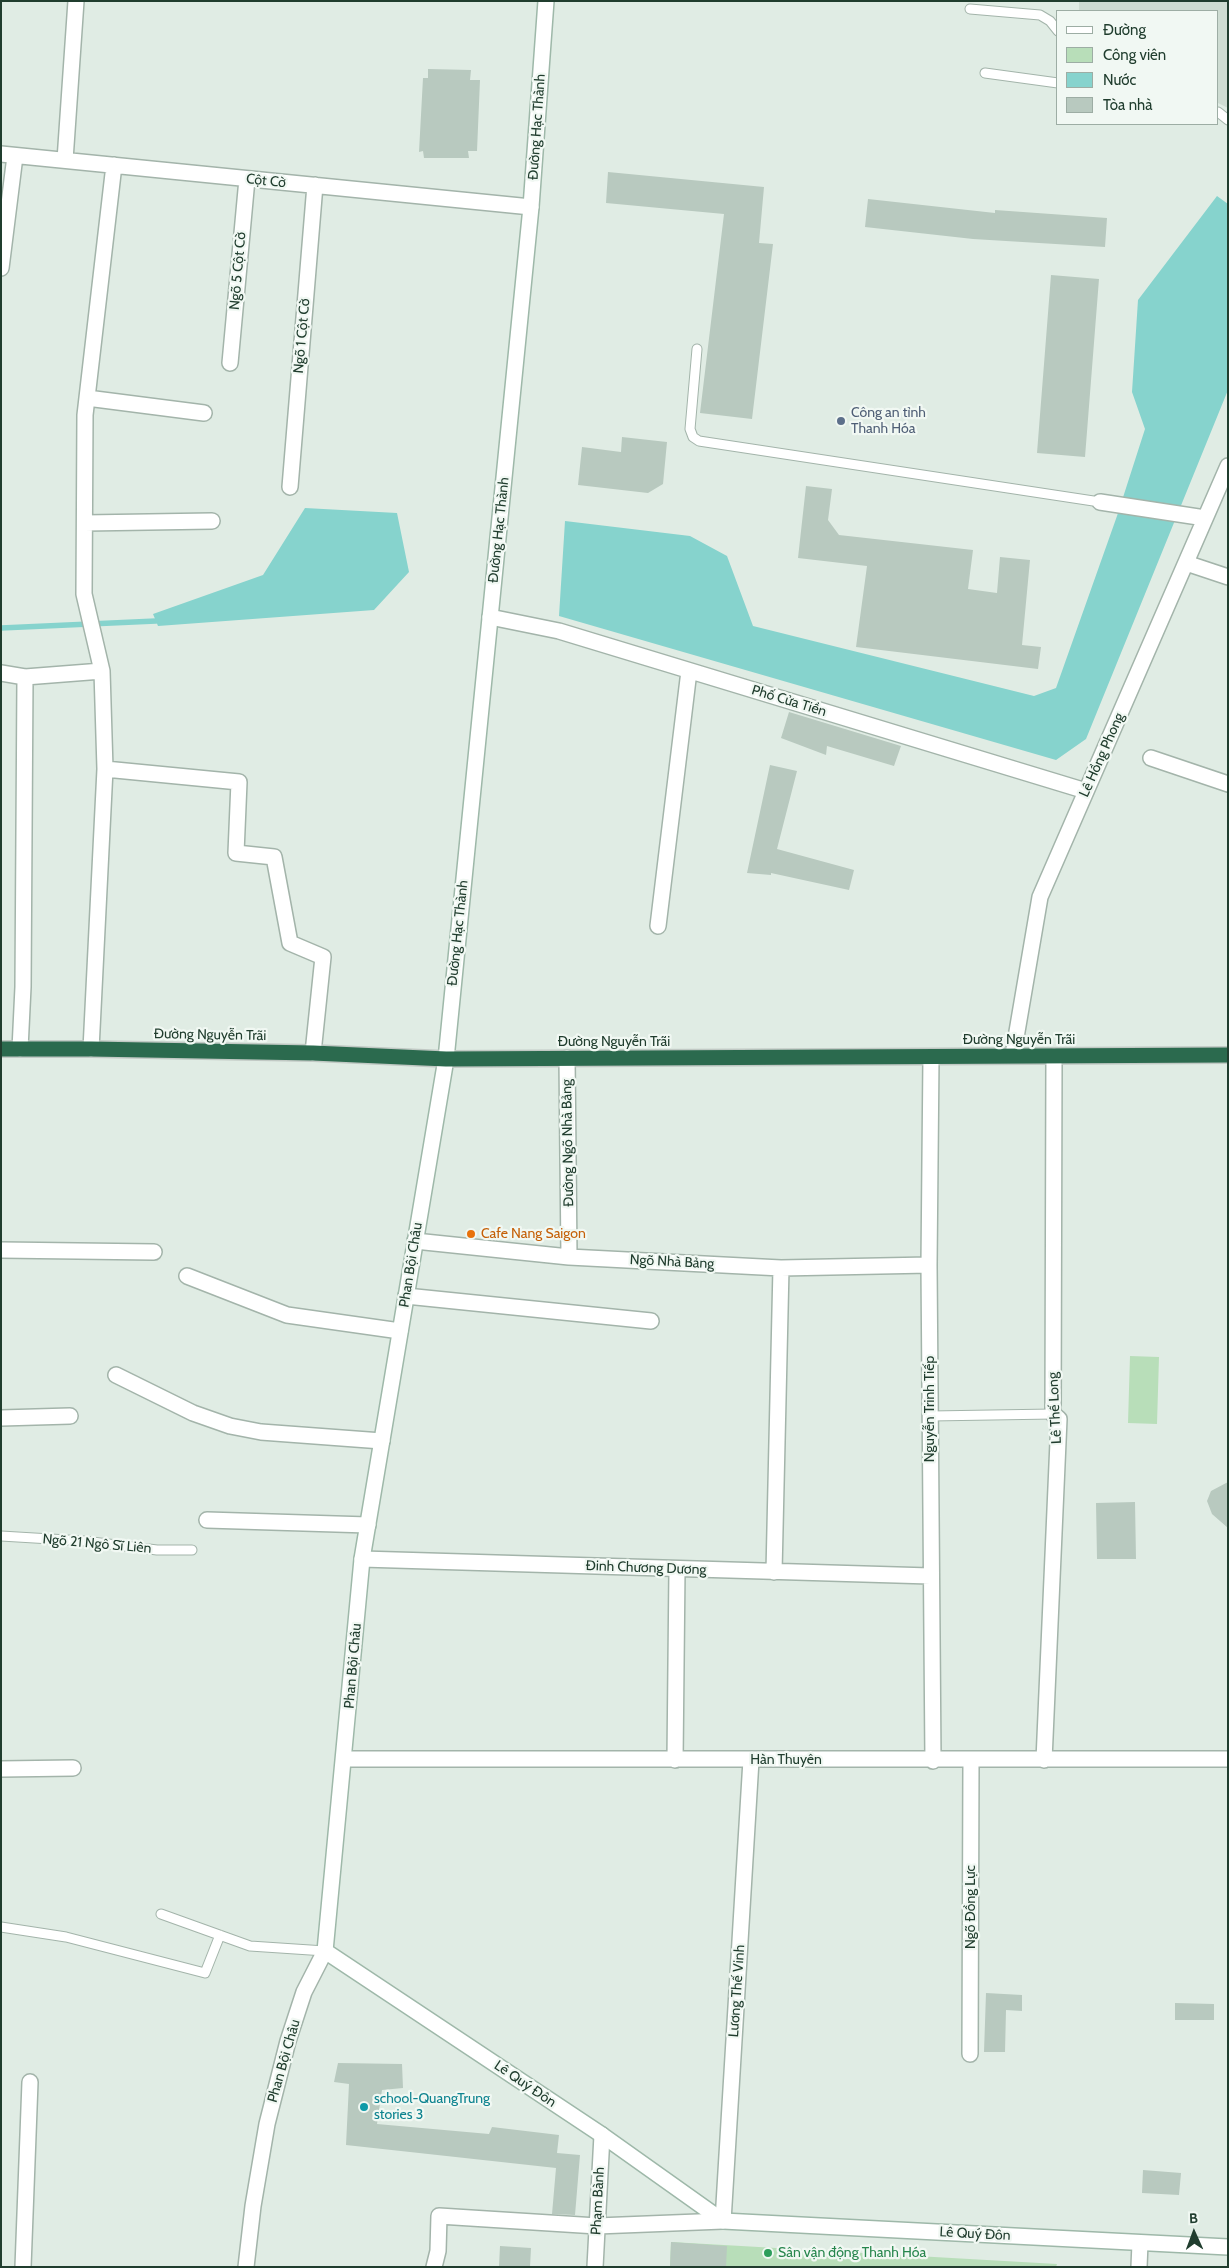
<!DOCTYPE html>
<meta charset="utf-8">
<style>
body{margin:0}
#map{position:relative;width:1229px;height:2268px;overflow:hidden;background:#e0ece4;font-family:Cabin,sans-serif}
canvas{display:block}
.frame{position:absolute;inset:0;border:2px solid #203d2e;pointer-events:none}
.legend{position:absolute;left:1056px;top:10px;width:162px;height:115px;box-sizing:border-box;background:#f1f8f3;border:1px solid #9dada4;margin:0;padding:6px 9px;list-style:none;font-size:15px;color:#203d2e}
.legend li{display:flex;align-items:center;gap:10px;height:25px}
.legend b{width:25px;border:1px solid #9dada4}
.north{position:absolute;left:1169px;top:2208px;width:50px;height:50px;-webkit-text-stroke:4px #f1f8f3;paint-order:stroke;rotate:358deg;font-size:14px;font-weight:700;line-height:20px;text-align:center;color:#203d2e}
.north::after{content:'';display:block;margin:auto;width:18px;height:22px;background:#203d2e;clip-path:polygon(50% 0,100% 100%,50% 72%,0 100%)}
</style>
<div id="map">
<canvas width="1229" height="2268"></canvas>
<div class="frame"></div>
<ul class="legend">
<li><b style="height:6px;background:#fff"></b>Đường</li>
<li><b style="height:14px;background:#b8deb9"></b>Công viên</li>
<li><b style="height:14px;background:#86d3cd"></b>Nước</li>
<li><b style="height:14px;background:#b8c9bf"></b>Tòa nhà</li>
</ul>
<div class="north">B</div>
</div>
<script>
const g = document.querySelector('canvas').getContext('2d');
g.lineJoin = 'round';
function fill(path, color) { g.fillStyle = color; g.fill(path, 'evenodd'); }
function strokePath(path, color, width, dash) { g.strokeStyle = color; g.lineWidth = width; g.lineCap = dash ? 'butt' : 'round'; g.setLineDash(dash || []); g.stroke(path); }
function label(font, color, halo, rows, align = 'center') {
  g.font = font + ' Cabin,sans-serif'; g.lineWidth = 4.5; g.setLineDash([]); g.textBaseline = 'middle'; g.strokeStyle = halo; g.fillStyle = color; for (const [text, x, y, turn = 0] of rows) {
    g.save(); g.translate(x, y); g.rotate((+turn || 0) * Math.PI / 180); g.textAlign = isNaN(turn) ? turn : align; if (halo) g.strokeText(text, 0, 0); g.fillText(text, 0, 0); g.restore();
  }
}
fill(new Path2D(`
 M1079 1H1228V108L1218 103V11H1079Z`), '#cedcd2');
fill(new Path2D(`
 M1130 1356 1159 1357 1157 1424 1128 1423Z
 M671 2242 1057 2264 1056 2267H670Z`), '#b8deb9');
fill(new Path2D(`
 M1217 196 1228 204V390L1086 739 1056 760 559 616 565 521 690 536 727 556 753 626 1034 696 1056 688 1117 516 1145 429 1132 392 1138 300Z
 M305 508 397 513 409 572 374 610 158 626 153 614 263 575Z`), '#86d3cd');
strokePath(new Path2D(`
 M1 628 156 621`), '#86d3cd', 5.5);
fill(new Path2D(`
 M428 69 471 70 470 80H480L477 151H468L469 158H424L423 151 419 152 423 78H428Z
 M608 172 764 187 759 243 773 244 752 419 700 413 724 214 606 203Z
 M868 199 995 213V210L1107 218 1105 247 973 239 865 227Z
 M1051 275 1099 279 1085 457 1037 453Z
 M622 437 667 442 663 484 648 493 578 485 582 447 621 452Z
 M806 486 832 489 828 520 839 535 973 550 968 589 997 593 1000 557 1030 560 1022 645 1041 647 1038 669 856 647 867 566 798 558Z
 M789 712 901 746 894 766 827 746 826 755 781 738Z
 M770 765 797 771 777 849 854 870 849 890 771 873V875L747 873Z
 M1228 1482V1528L1212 1514 1207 1501 1211 1491Z
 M1135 1502 1136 1559H1097L1096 1503Z
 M986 1993 1022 1995V2011L1006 2010 1005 2052H984Z
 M1175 2003 1214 2004V2020H1175Z
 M338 2063 402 2064 403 2088 382 2090 377 2124 489 2134 492 2127 559 2135 557 2153 580 2155 575 2215 552 2214 556 2168 346 2145 349 2084 334 2082Z
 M1143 2170 1181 2173 1179 2195 1142 2193Z
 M671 2242 727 2246 726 2267H670Z
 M500 2246 531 2248 530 2267H499Z`), '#b8c9bf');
const lane = new Path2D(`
 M970 9 1040 15 1050 21 1058 31
 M985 73 1058 83
 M1218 112 1228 120
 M697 349 690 429 693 437 699 441 1100 502
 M931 1416 1053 1414
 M1 1536 84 1541 157 1550H192
 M161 1914 250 1946 325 1951
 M1 1927 66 1937 205 1973 220 1935`);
const street = new Path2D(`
 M1 154 531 207
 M65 160 76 1
 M1 268 15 156
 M230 363 247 179
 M87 398 204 413
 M290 487 315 185
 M1100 502 1205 518
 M85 523 212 521
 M1186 563 1228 577
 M490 617 559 631 1086 791
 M1 673 25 677
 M1151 758 1228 784
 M105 769 239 782 236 853 274 857 290 943 323 957 313 1053
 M658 926 689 671
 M20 1049 23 987 25 677 102 671
 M91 1049 105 769 102 671 84 594 85 415 114 165
 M1013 1055 1040 897 1228 466
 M931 1057 929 1265 933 1761
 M567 1058 569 1257
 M415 1241 569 1257 781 1268 929 1265
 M1 1250 154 1252
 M187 1276 287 1315 400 1331
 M406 1296 651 1321
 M116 1375 193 1413 230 1426 261 1432 382 1441
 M1 1418 70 1416
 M207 1520 368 1525
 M362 1559 930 1576
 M774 1572 781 1268
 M344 1759H1228
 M675 1760 677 1569
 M1044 1760 1059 1419 1053 1414 1054 1056
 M1 1769 73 1768
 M970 2054 971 1761
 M23 2267 30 2082
 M246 2267 253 2206 267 2124 288 2041 304 1992 325 1951
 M434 2267 438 2251 439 2216 597 2226 723 2221 751 1760
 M595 2267 602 2135
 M1139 2267 1140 2243`);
const secondary = new Path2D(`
 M546 1 531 207 446 1059 362 1559 325 1951 602 2135 723 2221 1228 2247`);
const highway = new Path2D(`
 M1 1049H91L313 1053 446 1059 1228 1055`);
strokePath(lane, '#a3b4aa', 11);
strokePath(street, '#a3b4aa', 18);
strokePath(secondary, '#9eb8a9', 18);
strokePath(highway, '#c1c9c4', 18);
strokePath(lane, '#fff', 9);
strokePath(street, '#fff', 15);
strokePath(secondary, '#fff', 15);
strokePath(highway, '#2b6a4e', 15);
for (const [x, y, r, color] of [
 [841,421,5,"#5c6f8a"],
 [471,1234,5,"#e8710a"],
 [364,2107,5,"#0f9aa8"],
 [768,2253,5,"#2e9e5b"]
]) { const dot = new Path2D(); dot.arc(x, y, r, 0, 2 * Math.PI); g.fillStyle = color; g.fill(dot); strokePath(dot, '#f1f8f3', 2); }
label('14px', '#203d2e', '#f1f8f3', [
 ["Đường Hạc Thành",537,127,-86],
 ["Cột Cờ",266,181,6],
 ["Ngõ 5 Cột Cờ",238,271,-85],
 ["Ngõ 1 Cột Cờ",302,336,-85],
 ["Đường Hạc Thành",499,530,-84],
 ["Phố Cửa Tiền",789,701,17],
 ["Lê Hồng Phong",1102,755,-66],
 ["Đường Hạc Thành",458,933,-84],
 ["Đường Nguyễn Trãi",210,1035,1],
 ["Đường Nguyễn Trãi",1019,1040],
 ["Đường Nguyễn Trãi",614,1042],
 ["Đường Ngõ Nhà Bảng",568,1143,-91],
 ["Ngõ Nhà Bảng",672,1262,3],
 ["Phan Bội Châu",411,1265,-81],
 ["Lê Thế Long",1055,1408,-93],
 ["Nguyễn Trinh Tiếp",930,1409,-90],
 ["Ngõ 21 Ngô Sĩ Liên",97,1544,5],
 ["Đinh Chương Dương",646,1568,2],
 ["Phan Bội Châu",353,1666,-85],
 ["Hàn Thuyên",786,1760],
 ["Ngõ Đồng Lực",971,1907,-90],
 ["Lương Thế Vinh",737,1991,-86],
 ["Phan Bội Châu",284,2061,-74],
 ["Lê Quý Đôn",525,2084,34],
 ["Phạm Bành",598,2201,-87],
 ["Lê Quý Đôn",975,2234,3]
]);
label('14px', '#4e5e75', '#f1f8f3', [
 ["Công an tỉnh",851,413],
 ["Thanh Hóa",851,429]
], 'left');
label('14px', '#c56008', '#f1f8f3', [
 ["Cafe Nang Saigon",481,1234]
], 'left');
label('14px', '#0d838f', '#f1f8f3', [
 ["school-QuangTrung",374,2099],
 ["stories 3",374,2115]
], 'left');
label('14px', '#27864d', '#f1f8f3', [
 ["Sân vận động Thanh Hóa",778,2253]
], 'left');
</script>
